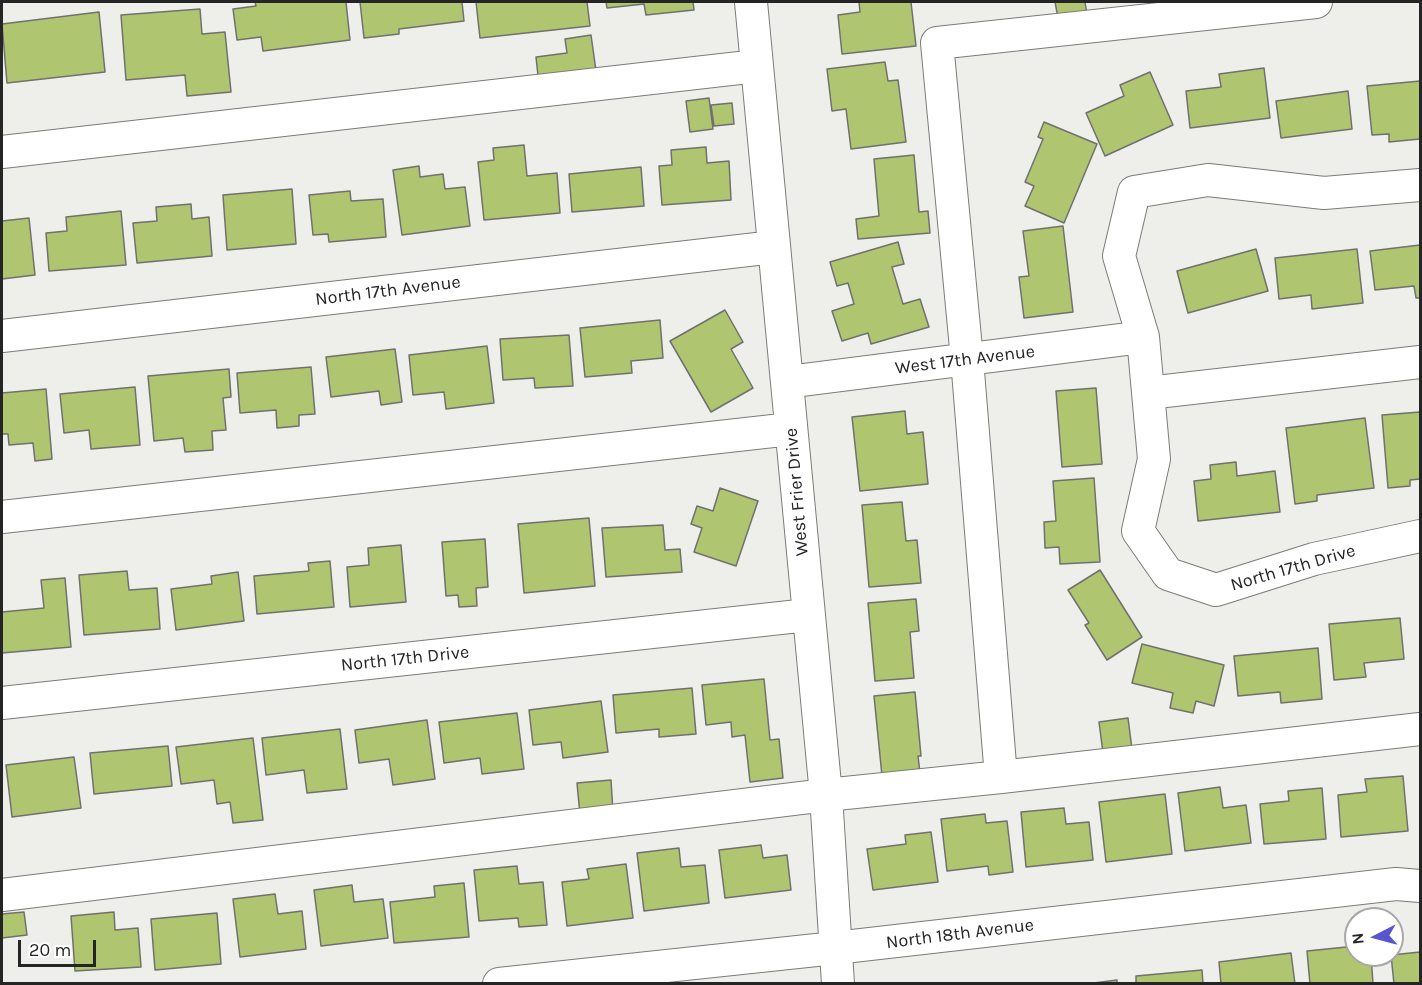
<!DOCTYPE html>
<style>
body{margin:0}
#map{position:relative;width:1422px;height:985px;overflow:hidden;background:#eeefeb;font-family:Karla,sans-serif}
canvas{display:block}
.frame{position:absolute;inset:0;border:3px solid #242524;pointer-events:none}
.north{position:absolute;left:1344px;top:907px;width:60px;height:60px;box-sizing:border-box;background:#fff;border:2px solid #a7a8a7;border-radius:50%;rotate:264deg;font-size:16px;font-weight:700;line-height:24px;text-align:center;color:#242524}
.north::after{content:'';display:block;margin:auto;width:21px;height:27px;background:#5855cd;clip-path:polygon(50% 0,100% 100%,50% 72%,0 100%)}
.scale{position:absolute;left:18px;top:940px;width:78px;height:27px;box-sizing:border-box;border:3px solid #242524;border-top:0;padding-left:8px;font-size:18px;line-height:21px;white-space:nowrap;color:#242524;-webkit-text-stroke:4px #fff;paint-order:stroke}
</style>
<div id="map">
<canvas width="1422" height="985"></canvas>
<div class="frame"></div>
<div class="north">N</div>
<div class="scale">20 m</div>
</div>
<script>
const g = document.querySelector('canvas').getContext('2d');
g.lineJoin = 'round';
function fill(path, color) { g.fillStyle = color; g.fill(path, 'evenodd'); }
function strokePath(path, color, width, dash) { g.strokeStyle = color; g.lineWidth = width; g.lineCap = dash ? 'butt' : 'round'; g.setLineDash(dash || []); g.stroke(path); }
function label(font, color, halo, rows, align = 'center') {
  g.font = font + ' Karla,sans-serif'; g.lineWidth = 5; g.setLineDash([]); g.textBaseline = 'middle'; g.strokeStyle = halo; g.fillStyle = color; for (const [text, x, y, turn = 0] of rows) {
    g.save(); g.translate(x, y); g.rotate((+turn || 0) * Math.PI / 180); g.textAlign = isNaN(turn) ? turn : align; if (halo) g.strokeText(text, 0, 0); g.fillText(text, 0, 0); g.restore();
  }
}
const building = new Path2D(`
 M255 2H346L350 40 263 51 261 37 237 40 233 9 256 6Z
 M360 2H462L464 21 399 29V34L364 38Z
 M476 2H587L590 26 480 38Z
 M606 2H693L694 10 646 15 644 4 607 8Z
 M859 2H911L916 46 842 54 838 15 860 12Z
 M1055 2H1085L1087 14 1058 18Z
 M200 9 202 34 225 32 231 92 187 96 185 75 126 80 121 15Z
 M99 12 105 72 7 83 2 24Z
 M591 35 597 78 539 85 536 57 567 53 565 39Z
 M885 62 888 81 898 80 906 142 851 149 846 109 832 111 827 69Z
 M1264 68 1270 118 1190 128 1186 91 1221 87 1219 74Z
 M1150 72 1173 125 1105 156 1086 113 1124 96 1120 85Z
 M1420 81V139L1389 142V134L1372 135 1367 86Z
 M1348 91 1352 129 1281 138 1276 101Z
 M709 98 713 129 690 132 686 101Z
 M732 103 734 124 714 126 711 105Z
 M1044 122 1097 144 1064 223 1025 206 1034 186 1025 182 1043 139 1038 137Z
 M524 145 527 176 557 173 560 213 484 220 478 162 494 160 493 148Z
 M706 147 707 163 729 161 731 200 662 205 659 166 672 165 671 150Z
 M914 155 919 212 928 211 930 233 858 239 856 219 879 216 874 159Z
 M419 166 420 177 443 174 445 189 465 187 470 226 402 235 393 170Z
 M641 167 644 206 572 212 569 174Z
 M292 189 296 244 227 250 223 195Z
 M350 191 351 201 383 199 386 237 329 242 328 234 313 235 309 195Z
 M191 204 192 219 209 217 212 256 137 263 133 223 157 221 156 207Z
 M121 211 126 265 49 271 46 233 67 231 66 217Z
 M29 218 35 275 2 279V221Z
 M1063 226 1073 312 1024 318 1019 277 1029 276 1023 231Z
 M898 242 904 264 892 267 903 304 920 299 929 327 871 344 868 333 842 341 832 311 854 304 848 283 837 286 830 262Z
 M1420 245V298H1416L1414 286 1375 290 1370 251Z
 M1256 249 1268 291 1188 313 1177 271Z
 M1357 249 1363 303 1312 309 1311 295 1279 299 1275 258Z
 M725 310 743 342 731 349 753 388 711 412 670 341Z
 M660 320 663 358 631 361 632 373 585 377 580 328Z
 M569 335 573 386 535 388 534 378 503 380 500 339Z
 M487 346 494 403 446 409 444 392 413 395 409 355Z
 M395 349 402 402 381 405 379 391 331 397 326 357Z
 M311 367 315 414 299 415V426L277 428 276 410 240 413 237 373Z
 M229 369 231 397 223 398 226 430 212 431 213 450 185 452 183 438 154 441 148 376Z
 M135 387 140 445 91 449 89 430 64 433 60 394Z
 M1096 388 1102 464 1062 467 1056 391Z
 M46 389 52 459 35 461 33 443 9 445 8 434H2V393Z
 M905 411 907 434 923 432 928 484 860 491 852 417Z
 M1420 412V479L1410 480V486L1388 488 1382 415Z
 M1365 418 1374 488 1317 495V501L1295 504 1286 428Z
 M1236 462 1237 476 1275 471 1280 512 1198 521 1194 481 1211 479 1210 465Z
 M1094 478 1100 562 1060 564 1059 547 1045 548 1044 522 1056 521 1053 481Z
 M720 488 758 501 736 566 694 552 702 528 691 524 697 506 713 511Z
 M902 502 906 541 917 540 921 583 869 587 862 505Z
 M589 518 595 586 524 593 518 524Z
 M663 525 665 550 680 549 682 572 606 577 602 528Z
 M485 539 488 587 476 588 477 606 459 607 458 595 446 596 442 542Z
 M401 545 406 602 350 607 347 567 369 565 368 548Z
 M330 561 334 607 257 614 254 576 309 571 308 563Z
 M1100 570 1142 637 1107 660 1085 625 1089 623 1068 590Z
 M127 571 129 590 157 588 160 629 84 635 79 575Z
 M238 572 244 621 176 630 171 589 212 584 211 576Z
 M65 578 71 647 2 653V612L44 608 41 580Z
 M916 599 919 631 910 632 914 678 875 681 868 603Z
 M1400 618 1404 659 1364 663 1366 677 1334 680 1329 624Z
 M1142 644 1224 665 1214 706 1196 701 1193 713 1170 708 1173 693 1132 683Z
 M1318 648 1322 699 1281 703 1280 692 1238 696 1234 656Z
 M764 679 770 740 779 739 783 778 750 782 745 735 732 737 731 722 706 725 702 685Z
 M692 688 696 734 659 737V729L616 733 613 695Z
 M915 692 921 756H918L920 773 882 776 874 696Z
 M601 701 608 752 563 758 561 742 533 745 529 710Z
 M517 713 524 769 482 774 480 758 444 763 439 722Z
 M1128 718 1132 749 1103 753 1099 722Z
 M427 720 435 779 393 785 389 759 359 763 355 730Z
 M340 729 347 789 307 793 304 770 266 775 262 738Z
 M253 738 263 820 233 823 230 802 217 804 214 780 181 784 176 747Z
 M168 746 172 786 94 794 90 753Z
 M74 757 81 808 12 817 6 765Z
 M1403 776 1408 831 1341 837 1338 795 1367 792 1365 779Z
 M611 780 613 812 580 815 577 783Z
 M1220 787 1223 808 1246 805 1251 843 1185 851 1178 793Z
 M1322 788 1326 839 1264 844 1260 804 1289 801 1288 791Z
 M1165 794 1172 854 1106 862 1099 802Z
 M1064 808 1066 824 1089 822 1093 860 1026 867 1021 812Z
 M985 814 986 823 1007 821 1013 872 989 875 988 866 947 871 941 819Z
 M931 832 938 882 873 890 867 849 906 844 905 835Z
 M761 845 763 858 787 855 791 890 725 898 719 850Z
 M679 848 681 867 705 865 709 903 644 911 637 853Z
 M626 864 633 918 567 926 562 882 589 879 587 869Z
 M517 866 519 884 543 882 547 925 519 927 518 918 479 921 474 870Z
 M464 883 469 937 394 943 390 902 435 897 434 886Z
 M352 885 354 902 383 899 388 938 321 946 314 890Z
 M275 894 278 914 302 911 306 949 240 957 233 899Z
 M24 912 27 935 2 938V914Z
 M114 912 115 930 138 928 141 967 75 971 71 916Z
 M217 913 221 964 155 970 151 919Z
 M1356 946V955H1371L1373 984H1310L1307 951Z
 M1420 952V984H1394L1391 955Z
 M1291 953 1295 984H1221L1219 962Z
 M1202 970 1203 984H1136V976Z
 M1117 980V984H1086Z`);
fill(building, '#b0c56f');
strokePath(building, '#70716e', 1.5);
const minor = new Path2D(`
 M751 2 826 795 838 984
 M1316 2 937 43 967 359 1001 777 1420 729
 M2 152 757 66
 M1420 185 1324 193 1208 180 1134 192 1119 256 1143 337 1154 459 1138 531 1168 574 1216 590 1314 559 1420 536
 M2 336 774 247
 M787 382 1143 337
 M1148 393 1420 362
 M2 517 791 429
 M2 703 808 615
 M2 895 826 795 1001 777
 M499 984 835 948 1396 884 1420 886`);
strokePath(minor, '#7b7c79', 34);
strokePath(minor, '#fff', 32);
label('18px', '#242524', '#fff', [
 ["North 17th Avenue",388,291,-7],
 ["West 17th Avenue",965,360,-7],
 ["West Frier Drive",797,492,-95],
 ["North 17th Drive",1293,568,-16],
 ["North 17th Drive",405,659,-6],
 ["North 18th Avenue",960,934,-7]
]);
</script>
